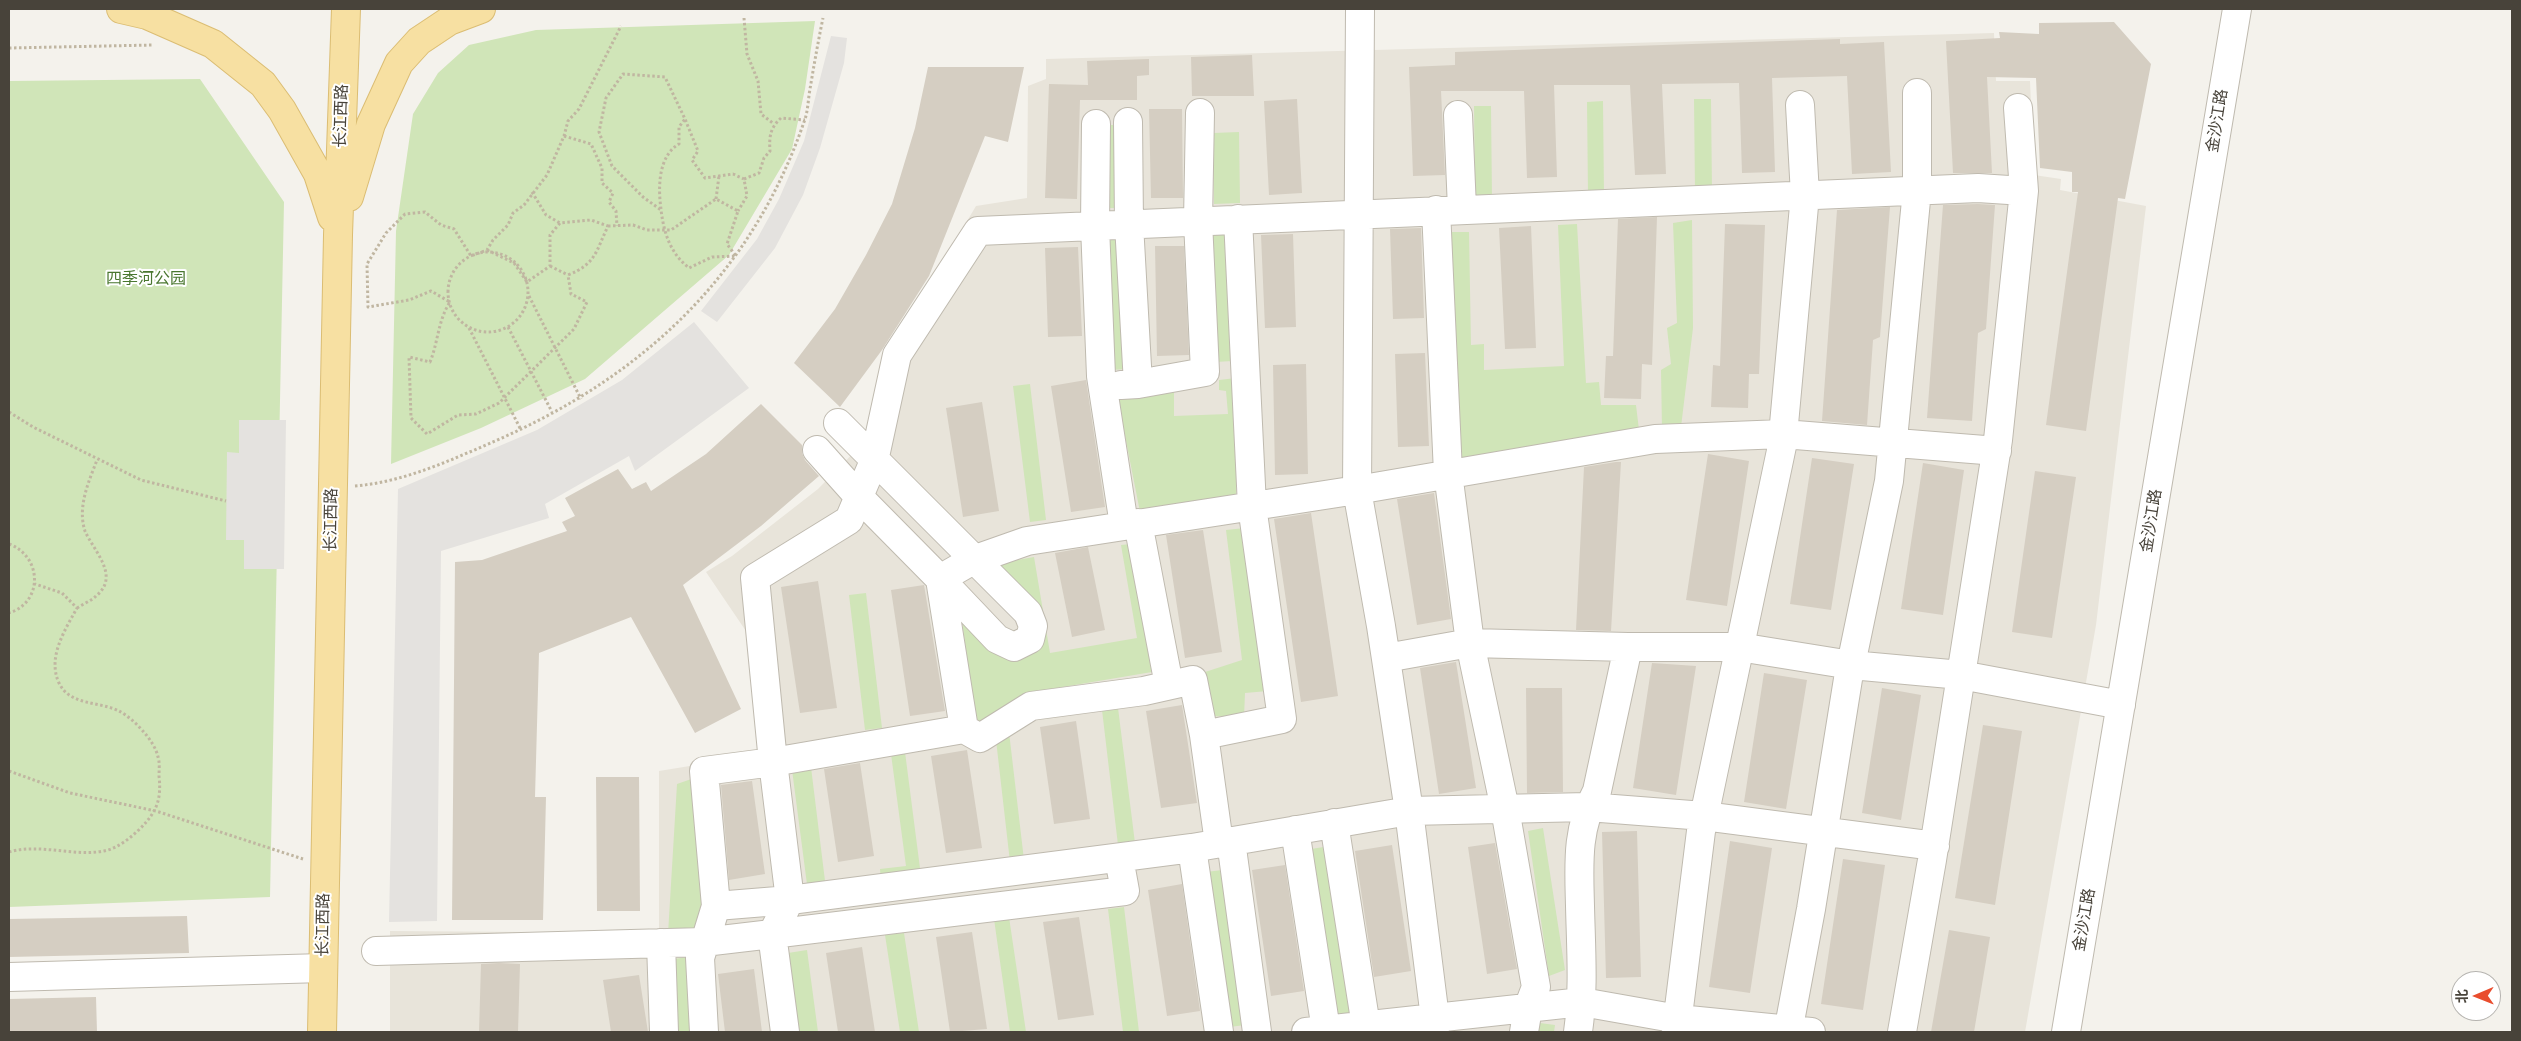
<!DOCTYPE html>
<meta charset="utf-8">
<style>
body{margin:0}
#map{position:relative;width:2521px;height:1041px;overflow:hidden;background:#f4f2ec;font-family:"Roboto Condensed","Noto Sans SC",sans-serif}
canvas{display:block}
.frame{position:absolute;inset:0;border:10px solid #48433a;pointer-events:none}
.north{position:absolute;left:2451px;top:971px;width:50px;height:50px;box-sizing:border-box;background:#fff;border:1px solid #b6b4b0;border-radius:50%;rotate:269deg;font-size:14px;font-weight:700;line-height:20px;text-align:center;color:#48433a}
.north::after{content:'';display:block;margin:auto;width:18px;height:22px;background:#e94d2e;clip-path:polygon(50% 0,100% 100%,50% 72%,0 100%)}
</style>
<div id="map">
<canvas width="2521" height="1041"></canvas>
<div class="frame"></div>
<div class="north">北</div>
</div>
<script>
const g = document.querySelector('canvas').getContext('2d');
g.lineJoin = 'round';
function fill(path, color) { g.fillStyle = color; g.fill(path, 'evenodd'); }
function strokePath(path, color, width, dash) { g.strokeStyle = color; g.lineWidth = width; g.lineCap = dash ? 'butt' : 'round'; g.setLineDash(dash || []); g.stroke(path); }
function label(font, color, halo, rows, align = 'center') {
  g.font = font + ' "Roboto Condensed","Noto Sans SC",sans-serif'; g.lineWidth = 4; g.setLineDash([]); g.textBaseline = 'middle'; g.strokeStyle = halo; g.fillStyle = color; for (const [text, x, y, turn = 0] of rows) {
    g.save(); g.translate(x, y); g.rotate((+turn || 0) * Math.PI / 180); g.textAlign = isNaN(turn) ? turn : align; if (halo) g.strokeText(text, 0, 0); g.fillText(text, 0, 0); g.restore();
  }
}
fill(new Path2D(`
 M1994 33 1996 81H2030L2034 175 2061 179 2060 190 2146 206 2096 625 2025 1032H390V931L659 933V771L739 758 766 746 752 640 706 572 732 556 818 489 868 438 923 295 976 206 1027 198 1028 86 1046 79V59Z`), '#e8e4da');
fill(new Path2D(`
 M815 21 805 89 792 149 729 255 585 379 481 428 391 464 396 231 413 114 438 73 469 45 536 30Z
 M200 79 284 202 270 897 9 907V81Z
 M1694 99H1711L1712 192H1695Z
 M1603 101 1604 195H1588L1587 102Z
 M1474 106H1491L1492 200H1475Z
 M1103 125H1120L1123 208H1106Z
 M1239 132 1240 203 1214 204 1213 133Z
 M1692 220 1693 328 1681 427 1662 430 1661 370 1671 364 1667 328 1677 323 1673 223Z
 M1577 224 1586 383 1599 382 1601 405H1636L1639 430 1459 460 1451 232H1469L1471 345 1484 344V370L1564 366 1558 225Z
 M1227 225 1232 361 1216 362 1211 226Z
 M1120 233 1127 369 1111 370 1104 234Z
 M1236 378V496L1140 512 1117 395 1174 391V416L1228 414 1226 391 1219 390V380Z
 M1030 384 1046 520 1030 522 1013 386Z
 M1245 528 1268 691 1245 693 1244 717 1208 716 1202 673 1242 660 1226 530Z
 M1131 544 1152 672 1033 692 976 723 962 621 1042 641 1039 604 1030 599 994 564 1034 557 1050 653 1137 638 1121 545Z
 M866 593 882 728 865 730 849 595Z
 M1118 708 1135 843 1118 845 1102 710Z
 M1009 732 1024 860 1010 862 996 740Z
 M905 752 921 876 881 881 880 869 906 866 891 754Z
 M810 759 826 889 808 892 791 762Z
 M697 777 708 896 695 934H668L677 784Z
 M1543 828 1565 970 1549 976 1528 831Z
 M1330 846 1354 1013 1335 1015 1311 849Z
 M1222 870 1245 1025 1230 1027 1206 872Z
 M1124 907 1139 1032H1123L1108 909Z
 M1009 917 1026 1032H1010L994 919Z
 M904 933 919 1032H900L885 935Z
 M807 950 818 1032H798L788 953Z
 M693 956 696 1032H671L668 960Z
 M1540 1023 1555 1025 1554 1032H1538Z`), '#d0e5b8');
fill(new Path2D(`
 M831 36 847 38 844 63 820 148 803 195 775 248 717 322 701 311 757 239 779 199 804 141Z
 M694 322 749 388 635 471 629 456 545 504 549 518 441 551 437 921 389 922 398 489 537 430 622 380Z
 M239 420H286L284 569H244V540H226L227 452 239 453Z`), '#e4e2df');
fill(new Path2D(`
 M2114 22 2151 64 2125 199 2118 198 2086 431 2046 425 2078 192H2072V172L2040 168 2036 78 1987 77 1992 173H1953L1946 41 2000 38 1999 32 2039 34V23Z
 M1840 39V44L1884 42 1891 172 1852 174 1847 76 1772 78 1775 172 1742 173 1739 83 1662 84 1666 174 1635 175 1630 85H1554L1557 177 1527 178 1524 91H1441L1445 175 1413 176 1409 67 1455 65V52Z
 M1252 55 1254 96H1192L1191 57Z
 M1149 59V75L1137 76V100H1080L1077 199 1045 198 1049 84 1088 85 1087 61Z
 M928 67H1024L1008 142 985 136 929 276 882 350 840 407 794 363 835 309 866 255 892 204 915 128Z
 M1297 99 1302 193 1269 195 1264 101Z
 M1149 109H1182L1183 198H1151Z
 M1978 204 1995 205 1986 329 1978 333 1972 421 1927 418 1943 205Z
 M1890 207 1880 337 1873 340 1867 425 1822 421 1837 210Z
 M1657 217 1652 365 1642 364 1641 399 1604 398 1606 356H1613L1618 219Z
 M1725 224 1765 225 1759 374H1749L1748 408 1711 407 1713 365 1720 366Z
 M1531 226 1536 348 1505 349 1499 228Z
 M1421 228 1424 318 1393 319 1390 229Z
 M1293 234 1296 327 1265 328 1261 235Z
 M1155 246H1184L1189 355 1157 356Z
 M1078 247 1082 336 1048 337 1045 248Z
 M1425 353 1429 446 1398 447 1395 354Z
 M1306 364 1308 474 1275 475 1273 365Z
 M1086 380 1105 507 1071 512 1051 386Z
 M982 402 999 511 963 517 946 408Z
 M761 404 802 445V453L805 460 819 476 761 526 683 585 741 709 695 733 631 617 539 653 535 797H546L543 920H452L455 562 482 560 567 531 562 522 575 516 565 498 618 469 632 489 646 482 651 491 706 454Z
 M1708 454 1749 461 1727 606 1686 600Z
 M1812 458 1854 464 1831 610 1790 604Z
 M1616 462H1621L1611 631 1576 630 1584 467Z
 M1923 463 1964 470 1943 615 1901 609Z
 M2035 471 2076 477 2052 638 2012 632Z
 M1434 493 1451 619 1417 625 1397 499Z
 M1311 513 1338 696 1301 702 1274 519Z
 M1203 530 1222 652 1185 658 1166 535Z
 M1088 547 1105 630 1072 637 1055 553Z
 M818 581 837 708 800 713 781 587Z
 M924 585 945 711 910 716 891 590Z
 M1456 662 1476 788 1439 794 1420 668Z
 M1652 663 1696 666 1676 795 1633 788Z
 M1764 673 1807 680 1786 809 1744 802Z
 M1526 688H1562L1563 792 1527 793Z
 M1882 688 1921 695 1901 820 1862 813Z
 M1182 705 1197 803 1161 808 1146 711Z
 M1076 721 1090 819 1054 824 1040 727Z
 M1983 725 2022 731 1995 905 1955 898Z
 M967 750 982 848 946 853 931 756Z
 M860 763 874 856 838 862 824 769Z
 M596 777H639L640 911H597Z
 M752 781 765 874 729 880 721 785Z
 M1637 831 1641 977 1606 978 1602 832Z
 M1730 841 1772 848 1750 993 1709 987Z
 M1495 843 1517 969 1487 974 1468 847Z
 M1392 845 1411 971 1374 977 1355 851Z
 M1843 859 1885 865 1863 1010 1821 1004Z
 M1285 865 1304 991 1271 996 1252 870Z
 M1182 884 1200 1011 1167 1016 1148 890Z
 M187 916 189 953 9 957V919Z
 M1079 917 1094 1015 1058 1020 1043 922Z
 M1949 930 1990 937 1974 1032H1931Z
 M972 932 987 1029 950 1032 936 937Z
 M862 947 875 1032H838L826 953Z
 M499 963 520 964 518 1032H479L481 964Z
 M754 969 762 1032H725L718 974Z
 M639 975 648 1032H611L603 980Z
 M96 997 97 1032H9V999Z`), '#d5cec2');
const minor = new Path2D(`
 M1360 9 1357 490 1381 626 1409 811 1435 1018V1032
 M1458 115 1462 209
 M1096 124 1095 226 1101 376 1124 525
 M1436 210 1448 473 1470 643 1505 809 1536 987 1528 1008 1524 1032
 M1138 384 1205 372 1198 221 1200 113
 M1121 385 1138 384 1129 224 1128 122
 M838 423 1028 613 1033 626 1030 639 1014 647 997 639 940 579 973 560 1027 541 1357 490 1655 439 1783 434 1997 451
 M1138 523 1169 685
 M1386 658 1470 643 1628 647
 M964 729 980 738 1031 706 1144 691 1193 680 1204 735 1219 843
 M1204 735 1282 719 1252 506 1238 219
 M1334 823 1366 1026
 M1295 830 1326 1030
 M1231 841 1257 1032
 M1192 848 1219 1032
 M1119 858 1125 891 772 934 790 900 1192 848 1409 811 1588 807 1704 816 1935 846
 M716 906 790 900 773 762 964 729 940 579 859 497 817 450
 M661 943 664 1032
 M376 951 704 942 772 934 785 1032
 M9 977 323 968
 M704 1032 700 958 716 906 704 771 773 762 755 578 849 520 874 461 897 355 978 231 1978 188 2024 191
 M1306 1032 1582 1002 1678 1019 1811 1032
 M1578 1032C1584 990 1581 949 1580 906 1579 865 1576 829 1597 791L1628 647H1739L1851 665 1961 675 2121 705
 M1676 1032 1701 831 1782 446 1805 195 1800 105
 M1788 1032 1811 909 1848 679 1889 481 1917 190V93
 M1902 1032 1932 860 1998 440 2024 191 2018 108
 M2066 1032 2237 9`);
const major = new Path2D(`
 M121 9 147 15 213 44 263 84 282 110 318 174 332 217
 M349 197 371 124 399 63 419 41 449 21 481 9
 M322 1032 338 235 346 9`);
strokePath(minor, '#bfbaaf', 30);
strokePath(major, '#dbbd73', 30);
strokePath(new Path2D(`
 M744 18 747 54 758 81 761 114 774 124
 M9 48 153 45
 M564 136 591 144 602 168V183L613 193 609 202 616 211 617 226
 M744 179 759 173 764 158 770 151C769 137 770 128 781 118L805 120
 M532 192 546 215 560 223
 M716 199 719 176
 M661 209C658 188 658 156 679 144V127L685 119
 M608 226 633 225 647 230H671L716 199 738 211 727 244 736 256 712 257 689 268C670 253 664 233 661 210L643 197 612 166 599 132 606 98 623 74 665 77 685 119 698 151 692 160 705 178 733 174 744 179 747 196 738 211
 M487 250 514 263 527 282 550 266V235L560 223 591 220 608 226C596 251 596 264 568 275L571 294 587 302 574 329 499 403 476 414 458 415 427 434 411 418 409 357 430 362C438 343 438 320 450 302L431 291 409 300 368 307 367 264 386 233 405 214 425 212 441 225 454 229 471 256 487 250 493 240 508 225 513 213 524 205 547 175 564 136 568 121 579 109 621 26
 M448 292a40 40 0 1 1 80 0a40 40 0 1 1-80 0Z
 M550 266 568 275
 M529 296 581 399
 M508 327 552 412
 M469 328 521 430
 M9 412 33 427 141 480 226 501
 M355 486C404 482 451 460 495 441 642 377 751 276 804 122 808 112 808 100 810 89 814 65 818 42 823 18
 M9 544C42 556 44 602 9 613
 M77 608C83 604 91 601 96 596 121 576 93 550 85 531 77 507 89 481 97 460
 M9 771 70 793 156 811 303 859
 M9 852C40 843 73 857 104 851 120 848 137 833 147 821 159 807 161 794 159 776 159 770 160 763 158 757 155 741 133 718 119 711 99 701 70 706 59 683 47 657 65 630 77 608L62 593 35 584`), '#c0b6a1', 3, [2.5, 2.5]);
strokePath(minor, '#fff', 28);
strokePath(major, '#f7e0a2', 28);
label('16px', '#48433a', '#fff', [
 ["长江西路",342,116,-88],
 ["金沙江路",2218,121,-81],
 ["长江西路",332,520,-89],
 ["金沙江路",2152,521,-81],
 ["金沙江路",2085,920,-80],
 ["长江西路",324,925,-89]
]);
label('16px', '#4a7730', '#fff', [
 ["四季河公园",146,280]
]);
</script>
